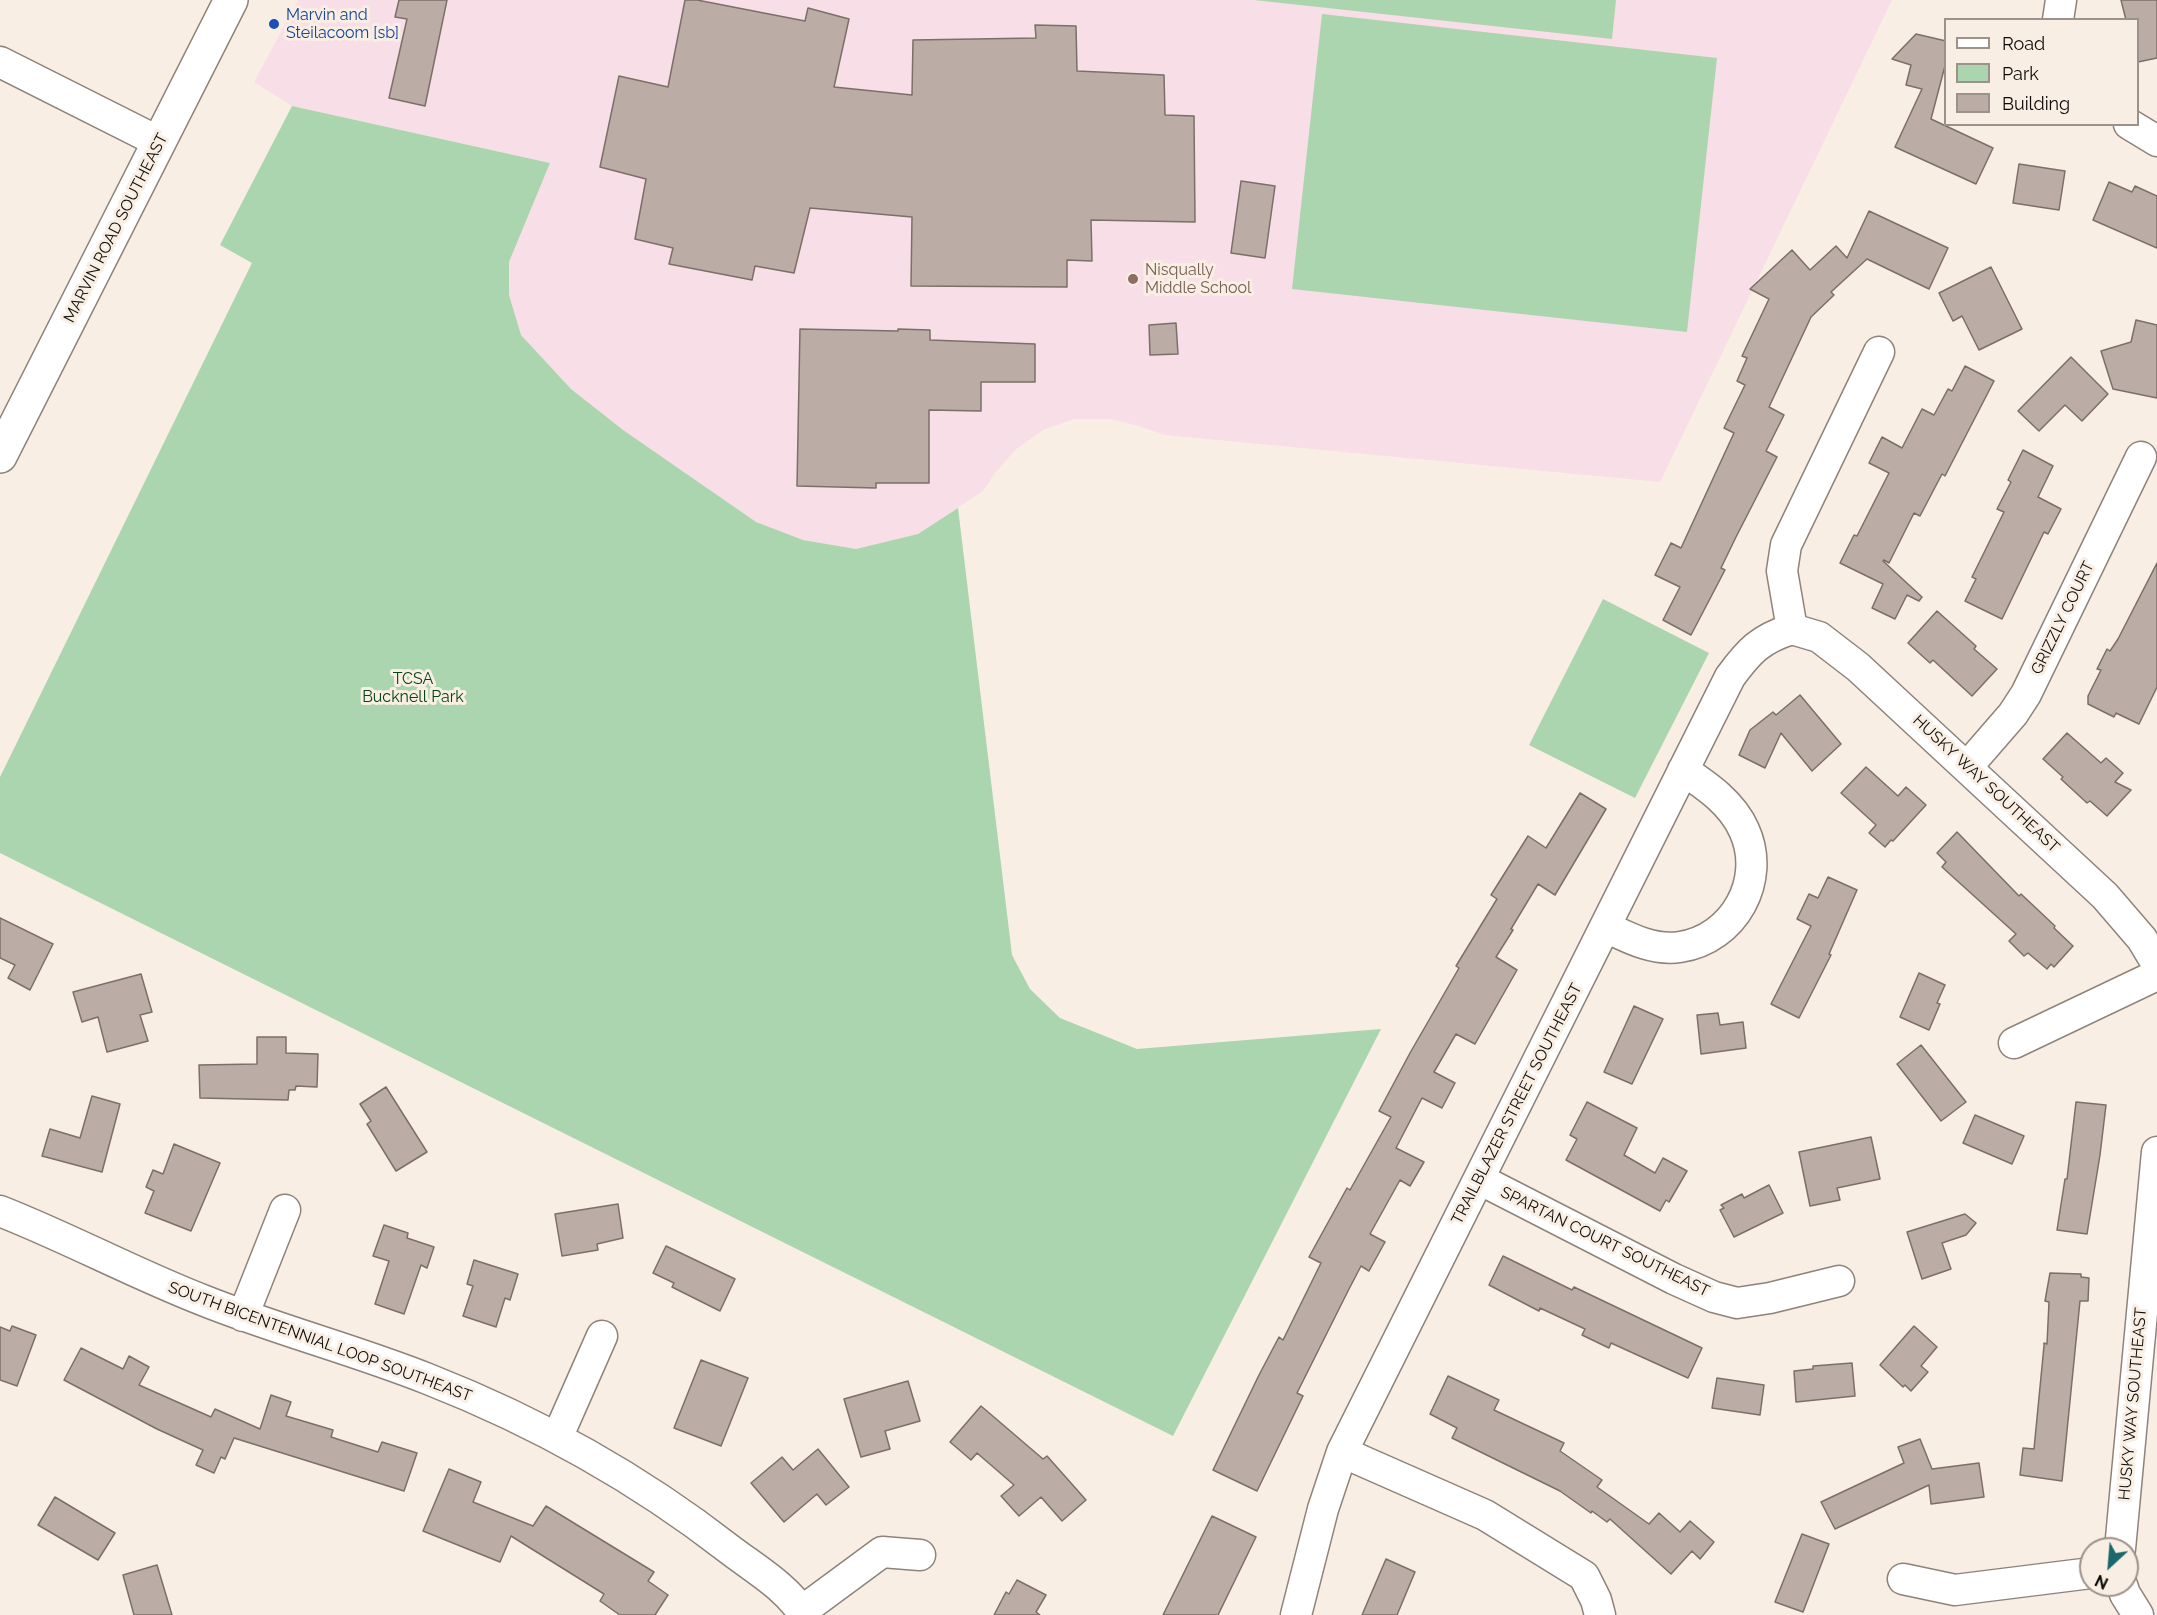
<!DOCTYPE html>
<style>
body{margin:0}
#map{position:relative;width:2157px;height:1615px;overflow:hidden;background:#f9eee3;font-family:Raleway,sans-serif}
canvas{display:block}
.legend{position:absolute;left:1944px;top:18px;width:195px;height:108px;box-sizing:border-box;background:#f9eee3;border:2px solid #9b938b;margin:0;padding:8px 10px;list-style:none;font-size:18px;color:#0e0b08}
.legend li{display:flex;align-items:center;gap:12px;height:30px}
.legend b{width:30px;border:2px solid #9b938b}
.north{position:absolute;left:2079px;top:1537px;width:60px;height:60px;box-sizing:border-box;background:#f9eee3;border:2px solid #9b938b;border-radius:50%;rotate:206deg;font-size:16px;font-weight:700;line-height:24px;text-align:center;color:#0e0b08}
.north::after{content:'';display:block;margin:auto;width:21px;height:27px;background:#1a686c;clip-path:polygon(50% 0,100% 100%,50% 72%,0 100%)}
</style>
<div id="map">
<canvas width="2157" height="1615"></canvas>
<ul class="legend">
<li><b style="height:8px;background:#fff"></b>Road</li>
<li><b style="height:16px;background:#abd5af"></b>Park</li>
<li><b style="height:16px;background:#bbada6"></b>Building</li>
</ul>
<div class="north">N</div>
</div>
<script>
const g = document.querySelector('canvas').getContext('2d');
g.lineJoin = 'round';
function fill(path, color) { g.fillStyle = color; g.fill(path, 'evenodd'); }
function strokePath(path, color, width, dash) { g.strokeStyle = color; g.lineWidth = width; g.lineCap = dash ? 'butt' : 'round'; g.setLineDash(dash || []); g.stroke(path); }
function label(font, color, halo, rows, align = 'center') {
  g.font = font + ' Raleway,sans-serif'; g.lineWidth = 6; g.setLineDash([]); g.textBaseline = 'middle'; g.strokeStyle = halo; g.fillStyle = color; for (const [text, x, y, turn = 0] of rows) {
    g.save(); g.translate(x, y); g.rotate((+turn || 0) * Math.PI / 180); g.textAlign = isNaN(turn) ? turn : align; if (halo) g.strokeText(text, 0, 0); g.fillText(text, 0, 0); g.restore();
  }
}
fill(new Path2D(`
 M298 0H1892L1660 482 1165 435 1139 426 1110 419H1074L1043 430 1015 450 995 473 983 491 918 534 856 549 803 540 756 523 628 436 571 389 521 335 509 295V262L550 163 292 106 254 82Z`), '#f8dee6');
fill(new Path2D(`
 M1254 0H1616L1612 39Z
 M1322 14 1717 58 1687 332 1292 289Z
 M292 106 550 163 509 262V295L521 335 571 389 623 430 756 522 803 540 856 549 918 534 958 508 1012 955 1030 989 1060 1018 1137 1049 1381 1029 1173 1436 0 853V777L252 263 220 245Z
 M1603 599 1709 653 1635 798 1529 745Z`), '#abd5af');
const building = new Path2D(`
 M399 0H447L425 106 389 98 407 19 395 17Z
 M685 0H697L805 21 808 8 849 19 834 87 912 95 913 40 1036 38 1035 25 1076 26 1077 71 1164 75 1165 115 1194 116 1195 222 1091 220 1092 261 1067 260V287L911 286 912 217 810 208 794 273 755 266 752 280 669 264 673 248 635 239 646 179 600 167 619 76 668 87Z
 M2121 0H2157V58L2138 62V20H2126Z
 M1916 34 1946 41V62L1931 119 1993 148 1976 184 1895 147 1922 89 1906 85 1911 65 1892 59Z
 M2019 164 2065 171 2059 210 2013 203Z
 M1241 181 1275 186 1265 258 1231 253Z
 M2109 182 2132 192 2135 186 2157 196V248L2093 220Z
 M1869 211 1948 248 1929 289 1867 259 1831 292 1834 295 1811 317 1769 407 1784 415 1766 451 1777 457 1736 537 1721 568 1725 570 1691 635 1663 620 1680 587 1655 575 1671 543 1681 548 1734 433 1724 428 1745 385 1737 381 1747 358 1742 356 1769 299 1750 289 1792 250 1810 270 1836 246 1847 258Z
 M1991 267 2022 329 1979 350 1962 316 1953 321 1939 293Z
 M2136 320 2157 325V398L2113 389 2101 351 2131 342Z
 M1176 323 1178 354 1150 355 1149 325Z
 M800 329 898 331V329L930 330V340L1035 344V382H981V411L929 410V483H876V488L797 486Z
 M2071 357 2108 394 2082 421 2065 405 2039 431 2018 411Z
 M1965 366 1994 381 1945 476 1942 474 1920 516 1914 513 1889 563 1884 560 1883 561 1922 597 1919 601 1907 595 1895 619 1872 608 1883 584 1840 563 1854 535 1857 536 1889 473 1869 463 1882 437 1902 448 1922 409 1934 415 1948 389 1952 391Z
 M2023 450 2053 466 2038 497 2061 509 2048 534 2044 532 2002 619 1965 601 1976 579 1972 577 2004 512 1997 509 2011 482 2008 480Z
 M2157 563V687L2139 724 2116 713 2114 717 2088 704V696L2101 670 2097 669 2107 649 2110 651 2118 639Z
 M1937 611 1976 646 1974 649 1997 669 1972 696 1933 660 1930 663 1908 643Z
 M1800 695 1841 744 1812 771 1781 733 1765 768 1739 755 1750 730 1773 712 1776 715Z
 M2067 733 2101 763 2106 758 2123 773 2115 782 2131 790 2107 816 2090 801 2087 803 2061 779 2063 777 2043 759Z
 M1866 767 1898 796 1906 787 1926 805 1893 841 1891 840 1885 847 1869 833 1876 825 1841 793Z
 M1580 793 1606 809 1555 895 1538 884 1511 929 1513 930 1496 957 1517 970 1475 1044 1456 1034 1434 1072 1455 1083 1442 1108 1422 1098 1396 1148 1424 1162 1410 1186 1400 1180 1370 1234 1385 1242 1369 1271 1361 1266 1348 1291 1297 1393 1303 1396 1257 1491 1213 1470 1259 1375 1279 1337 1283 1340 1321 1263 1309 1257 1347 1188 1350 1190 1391 1117 1379 1111 1410 1053 1459 968 1456 966 1497 899 1491 895 1528 836 1546 848Z
 M1957 832 2019 896 2021 894 2055 926 2054 928 2073 946 2054 967 2051 964 2047 969 2028 953 2024 956 2009 941 2016 934 1942 867 1946 862 1937 853Z
 M1828 877 1857 890 1829 954 1831 955 1799 1018 1771 1004 1811 926 1797 919 1809 894 1818 898Z
 M0 918 53 944 30 990 8 978 15 965 0 958Z
 M1919 973 1945 985 1937 1003 1940 1004 1929 1030 1900 1017Z
 M141 974 152 1012 140 1015 148 1041 107 1052 98 1017 82 1022 73 992Z
 M1634 1006 1663 1019 1632 1084 1604 1072Z
 M1718 1013 1720 1025 1743 1022 1746 1048 1701 1054 1697 1015Z
 M257 1037H286V1053L318 1054 317 1087 296 1086 295 1090H289L288 1100 200 1098 199 1065 257 1064Z
 M1921 1045 1966 1102 1941 1121 1897 1064Z
 M386 1087 427 1152 396 1171 367 1124 371 1121 360 1104Z
 M92 1096 120 1104 102 1172 42 1156 50 1129 80 1138Z
 M1587 1102 1637 1128 1624 1155 1655 1173 1663 1158 1687 1171 1669 1202 1666 1200 1660 1211 1566 1160 1577 1139 1570 1135Z
 M2076 1102 2106 1105 2100 1155 2087 1234 2057 1230 2065 1179H2067Z
 M1975 1115 2024 1136 2012 1164 1963 1143Z
 M1871 1137 1880 1179 1837 1188 1840 1200 1810 1206 1799 1152Z
 M174 1144 220 1163 191 1231 145 1213 154 1191 146 1187 153 1170 163 1174Z
 M1769 1185 1783 1213 1734 1237 1720 1210 1724 1208 1721 1205 1742 1194 1744 1198Z
 M618 1204 623 1238 597 1244 598 1250 562 1256 555 1214Z
 M1965 1214 1976 1223 1966 1235 1942 1243 1951 1269 1922 1279 1907 1232Z
 M384 1225 408 1233 407 1238 434 1247 427 1268 421 1265 404 1314 375 1304 389 1261 373 1256Z
 M666 1246 735 1279 720 1311 672 1287 674 1283 653 1273Z
 M1503 1256 1572 1290 1574 1287 1702 1348 1688 1378 1611 1343 1609 1348 1582 1335 1585 1329 1540 1308 1539 1311 1489 1285Z
 M474 1260 518 1274 510 1300 505 1298 496 1327 463 1316 473 1286 467 1284Z
 M2050 1273 2081 1274V1277L2089 1278 2088 1301H2080L2062 1481 2020 1475 2023 1448 2034 1449 2044 1346V1343L2047 1344 2049 1302 2045 1301Z
 M12 1326 36 1335 17 1386 0 1380V1327L10 1331Z
 M1914 1326 1937 1347 1921 1366 1928 1372 1911 1391 1905 1385 1903 1387 1880 1365Z
 M81 1348 123 1369 129 1356 149 1367 139 1385 211 1417 215 1409 260 1429 271 1395 291 1402 286 1416 333 1430 331 1437 378 1452 382 1442 417 1453 404 1491 234 1438 225 1459 221 1457 214 1473 196 1465 203 1450 157 1429 64 1380Z
 M701 1360 748 1378 721 1446 674 1428Z
 M1852 1363 1855 1396 1796 1402 1794 1371 1813 1369V1366Z
 M1448 1376 1499 1400 1494 1410 1564 1443 1560 1451 1602 1480 1597 1487 1649 1524 1659 1513 1680 1532 1690 1521 1714 1542 1700 1559 1692 1551 1671 1574 1610 1519 1607 1522 1592 1511 1591 1513 1560 1491 1452 1438 1457 1428 1430 1414Z
 M1717 1378 1764 1385 1760 1415 1712 1408Z
 M908 1381 920 1421 885 1431 890 1449 861 1457 844 1399Z
 M981 1406 1043 1459 1047 1456 1086 1500 1062 1521 1041 1497 1019 1516 1001 1496 1014 1485 977 1453 971 1460 950 1442Z
 M1920 1439 1932 1469 1979 1463 1984 1497 1931 1504 1929 1485 1835 1529 1821 1502 1904 1463 1898 1447Z
 M818 1449 849 1487 826 1505 817 1494 784 1522 751 1483 782 1457 793 1470Z
 M449 1469 481 1482 473 1502 533 1526 546 1506 654 1572 648 1581 668 1595 655 1615H620L600 1601 604 1594 511 1536 500 1562 423 1531Z
 M55 1497 115 1533 98 1560 38 1525Z
 M1212 1516 1256 1537 1218 1615H1163Z
 M1802 1534 1829 1544 1803 1612 1775 1602Z
 M1386 1559 1415 1572 1397 1615H1362Z
 M157 1565 172 1615H134L123 1575Z
 M1017 1580 1046 1595 1036 1612 1040 1615H994L1006 1592 1009 1594Z`);
fill(building, '#bbada6');
strokePath(building, '#7b6f68', 1.5);
const minor = new Path2D(`
 M2058 20 2061 0
 M0 62 159 142
 M2129 124 2157 141
 M1792 629 1819 637 1858 667 2105 896 2142 939 2157 964
 M1792 629 1782 571 1786 545 1879 352
 M1967 767 2013 714 2026 694 2141 457
 M1606 927C1629 938 1653 951 1680 947 1734 939 1767 880 1744 830 1732 803 1707 786 1683 770
 M2014 1043 2157 975
 M1479 1179 1674 1279 1714 1297 1737 1303 1770 1298 1839 1281
 M0 1211C69 1238 135 1274 205 1301 278 1330 355 1350 428 1379 535 1421 639 1479 729 1549 755 1569 787 1587 804 1615
 M243 1316 285 1210
 M557 1438 602 1336
 M1342 1452 1485 1515 1584 1576 1596 1600 1600 1615
 M2120 1549 2157 1152
 M1903 1579 1955 1590 2091 1573
 M2122 1585 2125 1594 2138 1615
 M802 1611 882 1552 920 1555
 M1296 1615 1323 1509 1342 1452 1730 677C1749 651 1760 639 1792 629`);
const major = new Path2D(`
 M0 456 231 0`);
strokePath(minor, '#8d837a', 33);
strokePath(major, '#8d837a', 36);
strokePath(minor, '#fff', 30);
strokePath(major, '#fff', 33);
for (const [x, y, r, color] of [
 [274,24,6,"#1a4fb4"],
 [1133,279,6,"#8d6e63"]
]) { const dot = new Path2D(); dot.arc(x, y, r, 0, 2 * Math.PI); g.fillStyle = color; g.fill(dot); strokePath(dot, '#f9eee3', 2); }
label('16px', '#164399', '#f9eee3', [
 ["Marvin and",286,15],
 ["Steilacoom [sb]",286,33]
], 'left');
label('16px', '#0e0b08', '#f9eee3', [
 ["MARVIN ROAD SOUTHEAST",116,228,-63],
 ["GRIZZLY COURT",2063,618,-64],
 ["HUSKY WAY SOUTHEAST",1986,784,43],
 ["TRAILBLAZER STREET SOUTHEAST",1517,1104,-63],
 ["SPARTAN COURT SOUTHEAST",1605,1242,26],
 ["SOUTH BICENTENNIAL LOOP SOUTHEAST",320,1342,20],
 ["HUSKY WAY SOUTHEAST",2133,1404,-85]
]);
label('16px', '#785e54', '#f9eee3', [
 ["Nisqually",1145,270],
 ["Middle School",1145,288]
], 'left');
label('16px', '#044417', '#f9eee3', [
 ["TCSA",413,679],
 ["Bucknell Park",413,697]
]);
</script>
